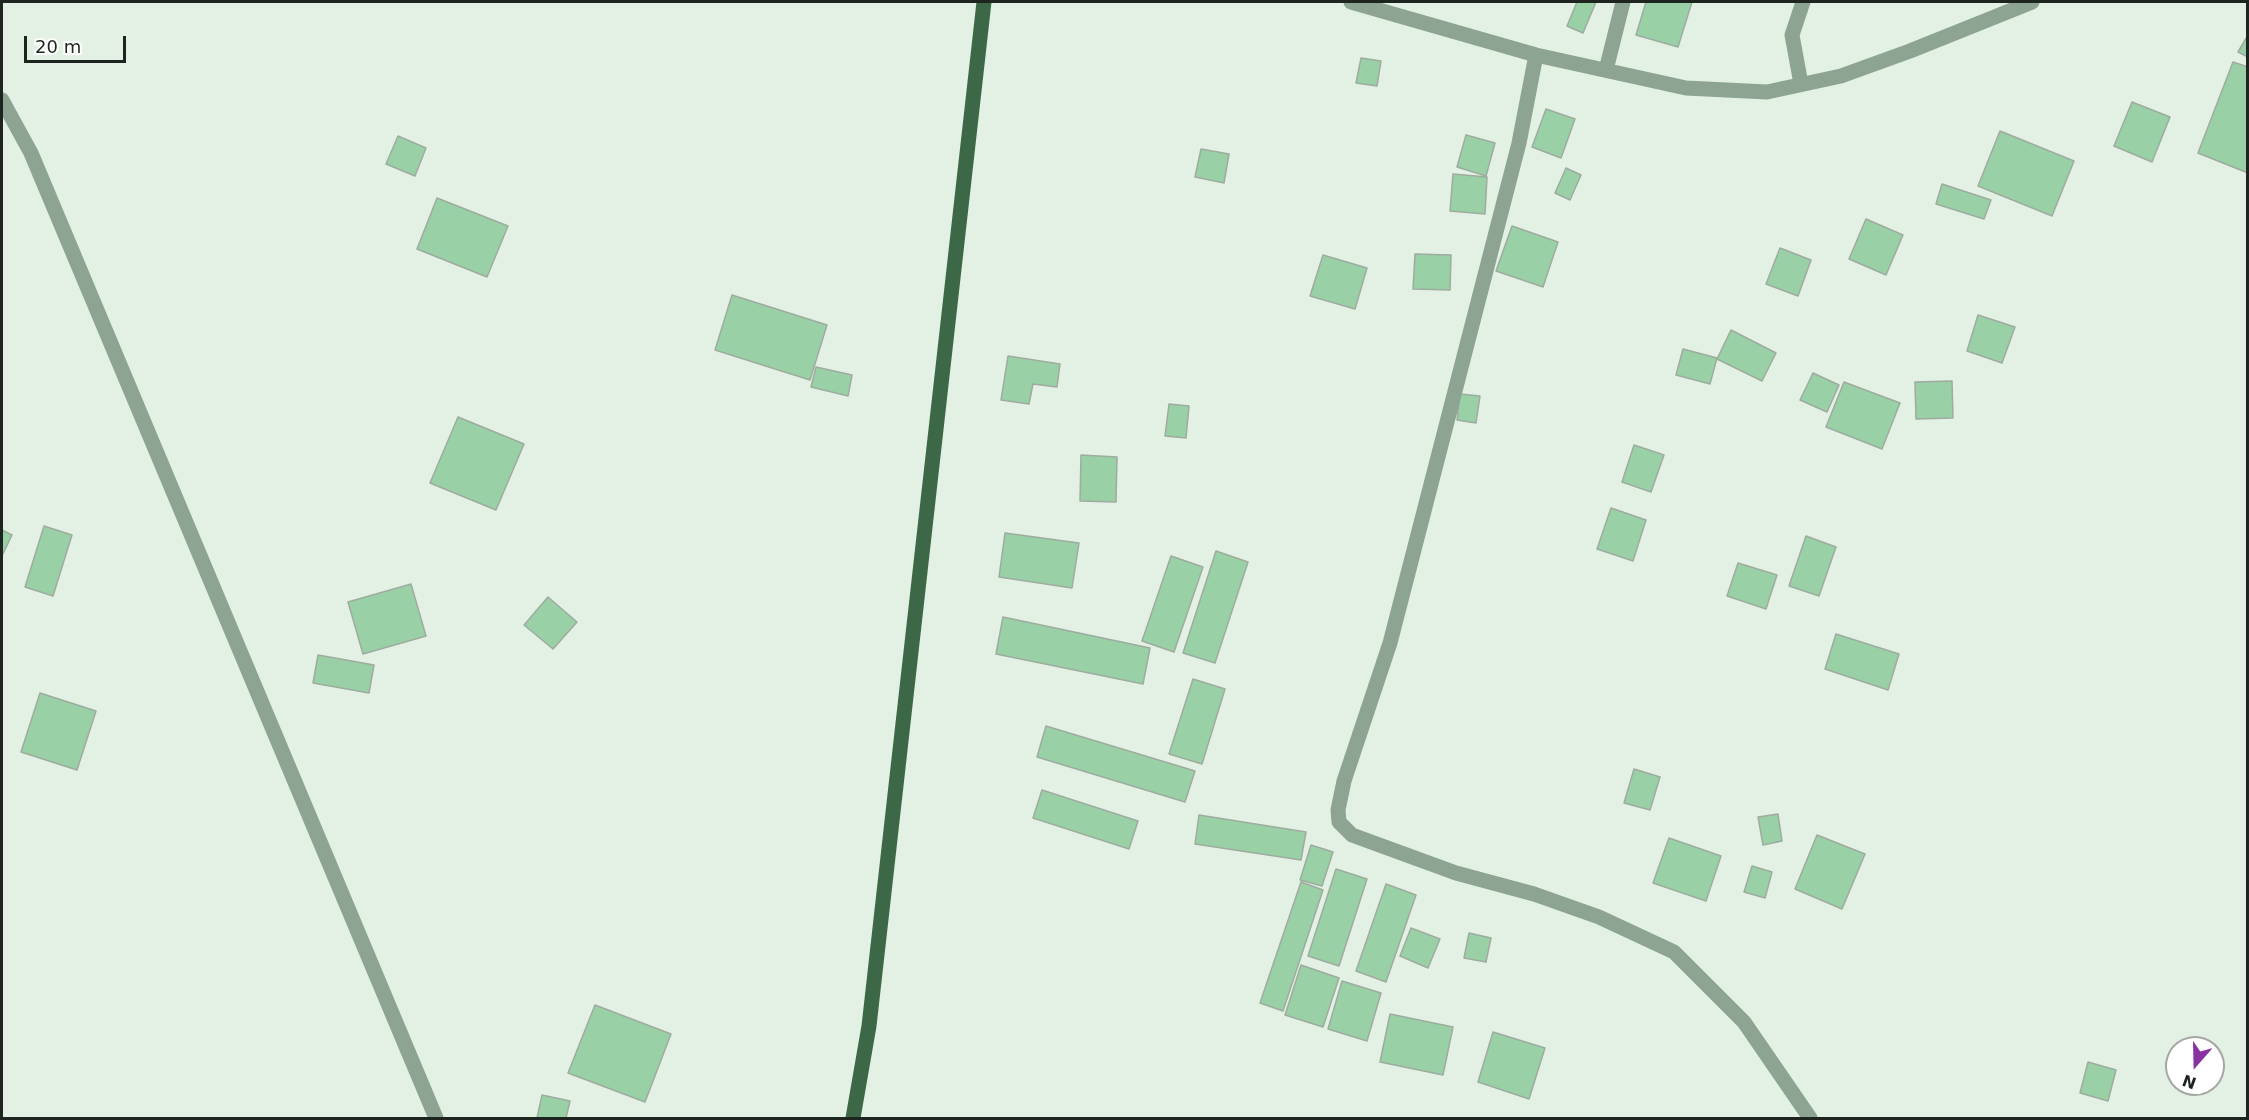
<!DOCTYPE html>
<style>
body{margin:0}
#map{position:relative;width:2249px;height:1120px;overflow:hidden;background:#e2f1e4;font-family:"DejaVu Sans",sans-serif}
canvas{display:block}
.frame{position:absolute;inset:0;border:3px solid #1e241f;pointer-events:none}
.north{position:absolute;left:2165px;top:1036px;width:60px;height:60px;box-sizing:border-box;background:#fff;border:2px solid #a5a7a5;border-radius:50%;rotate:200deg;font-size:16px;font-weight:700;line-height:24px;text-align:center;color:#1e241f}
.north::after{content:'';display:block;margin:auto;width:21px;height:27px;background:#8833a1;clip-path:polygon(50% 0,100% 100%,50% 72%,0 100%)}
.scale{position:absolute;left:24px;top:36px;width:102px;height:27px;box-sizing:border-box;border:3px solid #1e241f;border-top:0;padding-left:8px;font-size:18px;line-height:21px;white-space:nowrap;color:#1e241f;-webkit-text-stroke:4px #fff;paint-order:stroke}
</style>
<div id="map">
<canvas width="2249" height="1120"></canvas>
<div class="frame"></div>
<div class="north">N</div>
<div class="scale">20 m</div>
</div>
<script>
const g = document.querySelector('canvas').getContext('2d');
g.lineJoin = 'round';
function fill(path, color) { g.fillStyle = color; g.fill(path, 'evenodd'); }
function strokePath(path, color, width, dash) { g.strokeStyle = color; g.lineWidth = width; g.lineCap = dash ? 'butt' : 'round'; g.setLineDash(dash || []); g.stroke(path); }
const building = new Path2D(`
 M1577 2H1596L1583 33 1567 26Z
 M1646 2H1692L1678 47 1636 35Z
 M2248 35V57L2238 52Z
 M1361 58 1381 61 1377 86 1356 83Z
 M2233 62 2248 67V173L2198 153Z
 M2132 102 2170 117 2152 162 2114 146Z
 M1546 109 1575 119 1561 158 1532 147Z
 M2000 131 2074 161 2052 216 1978 186Z
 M1466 135 1495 143 1486 176 1457 167Z
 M398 136 426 148 415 176 386 164Z
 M1201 149 1229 154 1224 183 1195 177Z
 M1566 168 1581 175 1570 200 1555 193Z
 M1453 174 1487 177 1485 214 1450 211Z
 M1942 184 1991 200 1984 219 1936 204Z
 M437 198 508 226 487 277 417 249Z
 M1866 219 1903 235 1886 275 1849 259Z
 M1512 226 1558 242 1543 287 1496 271Z
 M1780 248 1811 260 1798 296 1766 284Z
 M1415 254 1451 255 1450 290 1413 289Z
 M1323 255 1367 268 1355 309 1310 296Z
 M732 295 827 325 810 380 715 350Z
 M1978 315 2015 327 2002 363 1967 351Z
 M1731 330 1776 353 1762 381 1717 359Z
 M1683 349 1717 358 1710 384 1676 375Z
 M1008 356 1060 364 1057 387 1033 384 1029 404 1001 400Z
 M816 367 852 375 848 396 811 387Z
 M1813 373 1839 385 1827 412 1800 400Z
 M1952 381 1953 418 1916 419 1915 382Z
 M1844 382 1900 403 1882 449 1826 427Z
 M1460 394 1480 396 1476 423 1457 420Z
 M1169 404 1189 406 1186 438 1165 436Z
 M458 417 524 444 496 510 430 483Z
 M1634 445 1664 455 1651 492 1622 482Z
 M1081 455 1117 457 1116 502 1080 501Z
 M1611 508 1646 520 1633 561 1597 549Z
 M44 526 72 535 53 596 25 587Z
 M2 530 12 535 2 556Z
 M1005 533 1079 543 1072 588 999 577Z
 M1806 536 1836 547 1819 596 1789 586Z
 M1216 551 1248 562 1215 663 1183 653Z
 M1171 556 1203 567 1174 652 1142 641Z
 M1738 563 1777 575 1766 609 1727 596Z
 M411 584 426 636 363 654 348 602Z
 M548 597 577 622 553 649 524 625Z
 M1003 617 1150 648 1143 684 996 654Z
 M1836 634 1899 654 1888 690 1825 669Z
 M318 655 374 665 369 693 313 683Z
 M1193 679 1225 689 1202 764 1169 754Z
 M40 693 96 711 77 770 21 752Z
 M1046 726 1195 771 1185 802 1037 757Z
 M1634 769 1660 777 1650 810 1624 803Z
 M1042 790 1138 821 1129 849 1033 818Z
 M1778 814 1782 841 1763 845 1758 817Z
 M1199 815 1306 832 1301 860 1195 844Z
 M1817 835 1865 854 1842 909 1795 889Z
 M1669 838 1721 856 1706 901 1653 883Z
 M1311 845 1333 852 1322 886 1300 880Z
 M1752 866 1772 872 1765 898 1744 892Z
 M1336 869 1367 879 1339 966 1308 956Z
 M1301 882 1323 890 1283 1011 1260 1003Z
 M1386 884 1416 895 1386 982 1356 971Z
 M1411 928 1440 939 1428 968 1400 956Z
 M1469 933 1491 938 1486 962 1464 958Z
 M1301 965 1339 978 1323 1027 1285 1015Z
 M1342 981 1381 993 1367 1041 1328 1029Z
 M595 1005 671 1034 645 1102 568 1073Z
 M1390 1014 1453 1027 1443 1075 1380 1062Z
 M1493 1032 1545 1048 1529 1099 1478 1082Z
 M2088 1062 2116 1070 2108 1101 2080 1093Z
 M542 1095 570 1101 566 1118H537Z`);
fill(building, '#99d0a5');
strokePath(building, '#9eaca0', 1.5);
strokePath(new Path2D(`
 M1351 2 1536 55 1686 88 1767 92 1841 76 1910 51 2032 2
 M1536 55 1519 143 1390 643 1344 781 1338 810 1339 822 1352 835 1456 873 1534 894 1599 917 1674 952 1744 1022 1810 1118
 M1606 70 1623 2
 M1801 84 1792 35 1803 2
 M2 100 31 153 436 1118`), '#8da492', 15);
strokePath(new Path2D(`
 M853 1118 869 1026 984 2`), '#3d6848', 15);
</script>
